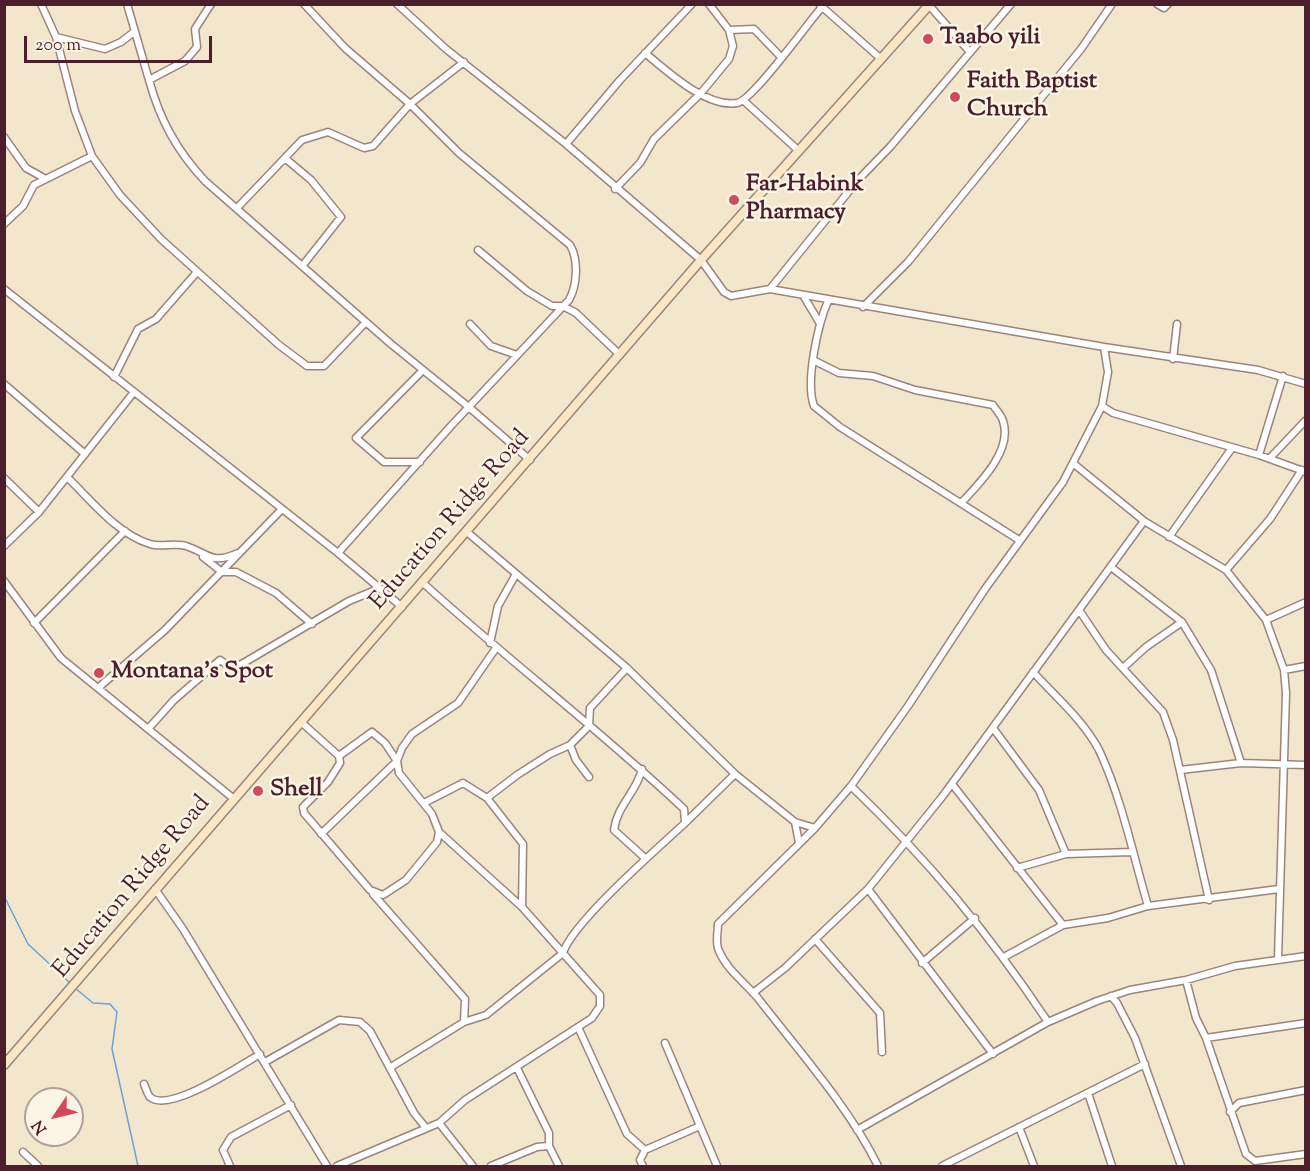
<!DOCTYPE html>
<style>
body{margin:0}
#map{position:relative;width:1310px;height:1171px;overflow:hidden;background:#f2e7cc;font-family:"Sorts Mill Goudy",serif}
canvas{display:block}
.frame{position:absolute;inset:0;border:6px solid #4a1f2b;pointer-events:none}
.north{position:absolute;left:24px;top:1087px;width:60px;height:60px;box-sizing:border-box;background:#fcf5e5;border:2px solid #b59f9b;border-radius:50%;rotate:235deg;font-size:16px;font-weight:700;line-height:24px;text-align:center;color:#4a1f2b}
.north::after{content:'';display:block;margin:auto;width:21px;height:27px;background:#d1495b;clip-path:polygon(50% 0,100% 100%,50% 72%,0 100%)}
.scale{position:absolute;left:24px;top:36px;width:188px;height:27px;box-sizing:border-box;border:3px solid #4a1f2b;border-top:0;padding-left:8px;font-size:18px;line-height:21px;white-space:nowrap;color:#4a1f2b;-webkit-text-stroke:4px #fcf5e5;paint-order:stroke}
</style>
<div id="map">
<canvas width="1310" height="1171"></canvas>
<div class="frame"></div>
<div class="north">N</div>
<div class="scale">200 m</div>
</div>
<script>
const g = document.querySelector('canvas').getContext('2d');
g.lineJoin = 'round';
function strokePath(path, color, width, dash) { g.strokeStyle = color; g.lineWidth = width; g.lineCap = dash ? 'butt' : 'round'; g.setLineDash(dash || []); g.stroke(path); }
function label(font, color, halo, rows, align = 'center') {
  g.font = font + ' "Sorts Mill Goudy",serif'; g.lineWidth = 5; g.setLineDash([]); g.textBaseline = 'middle'; g.strokeStyle = halo; g.fillStyle = color; for (const [text, x, y, turn = 0] of rows) {
    g.save(); g.translate(x, y); g.rotate((+turn || 0) * Math.PI / 180); g.textAlign = isNaN(turn) ? turn : align; if (halo) g.strokeText(text, 0, 0); g.fillText(text, 0, 0); g.restore();
  }
}
strokePath(new Path2D(`
 M4 896 28 944 69 982
 M75 988 93 1003 110 1004 117 1012 112 1049 138 1166`), '#69a3d9', 1.5);
const street = new Path2D(`
 M41 4 56 37 75 111 92 156 120 195 161 239 279 345 307 366H324L366 322
 M127 4 149 80 185 61 197 47 195 29 211 4
 M304 4 345 48 410 104 459 153 570 245C579 260 577 286 569 300L450 427 338 553
 M397 4 446 49 566 144 701 260 724 292 731 296 770 289 1104 347 1258 370 1306 384
 M928 4 969 51
 M1157 4 1164 8 1168 4
 M820 5 880 58
 M729 30 754 29 781 57
 M56 37 105 49 121 42 134 32
 M645 53C667 71 706 108 737 103 753 100 807 24 822 7
 M149 80C160 120 177 151 205 181L391 344 470 408 530 460
 M744 101 799 151
 M4 137 26 168 44 178
 M566 144 620 80 692 4
 M286 159 311 180 341 217 303 265
 M615 189 640 163 654 139 701 93 729 59 733 46 729 30 709 4
 M237 208 302 140 328 132 364 148 373 146 410 104 464 62
 M4 224 23 206 34 185 92 156
 M478 250 527 291 552 306H563L576 313 620 355
 M4 289 338 553 402 607
 M770 289 858 180 890 147 1011 4
 M803 295 819 322
 M828 301C818 324 805 382 814 406L840 427 1019 540
 M863 307 908 262 1081 49 1112 4
 M470 324 491 346 517 355
 M1173 359 1177 324
 M815 361 839 373 873 376 915 390 993 405C996 410 1002 416 1003 421 1013 450 980 483 962 502
 M114 377 138 329 156 319 197 272
 M4 384 85 454
 M1102 406 1113 413 1259 455 1306 472
 M1259 455 1283 376
 M1270 458 1306 420
 M420 462H384L356 438 422 371
 M1074 464 1144 521 1226 570 1266 620 1284 670 1286 693 1278 959
 M67 477C91 500 117 534 150 544 161 548 175 542 186 546 210 554 211 565 238 553
 M4 478 39 512
 M467 532 627 668 735 774 795 822 815 828
 M1169 537 1232 448
 M4 546 39 512 134 392
 M203 557 222 572H236L276 593 312 624
 M1111 567 1182 622 1211 670 1241 763
 M1226 570 1270 519 1302 470
 M4 581 61 658 234 799
 M423 583C508 660 600 730 684 809L685 823 735 774
 M1079 610 1106 650 1163 712 1173 740 1209 900
 M1266 620 1306 602
 M34 623 125 531
 M490 643 498 606 516 574
 M1123 668 1146 647 1182 622
 M1284 670 1306 666
 M1033 672C1055 696 1084 721 1099 750 1122 799 1133 855 1148 906
 M98 688 165 630 282 509
 M301 722 339 756 340 763 328 782 303 807 304 813 370 890 383 895 406 880 437 842 439 832
 M993 728 1039 790 1066 854
 M148 729 174 700 220 660 232 668 240 665 349 601 378 589
 M570 745 576 760 589 777
 M339 756 372 732 385 743 397 761
 M642 769C637 792 617 805 614 830L646 859
 M1180 770 1241 763 1306 765
 M952 784 1063 925
 M851 786C930 862 987 931 1048 1022
 M487 798 517 775 550 754 570 745 589 726 590 708 627 668
 M424 803 463 783 487 798 523 844 522 907
 M795 822 799 843
 M321 834 397 761
 M1017 868 1066 854 1132 852
 M155 889 183 929 327 1166
 M868 889 993 1054
 M373 894 465 999 464 1022
 M815 939 880 1013 882 1052
 M1004 957 1063 925 1108 918 1148 906 1279 889
 M922 963 975 918
 M1186 980 1196 1018 1206 1038 1246 1154 1255 1161 1306 1154
 M753 993 785 968 868 889 942 797 1144 521
 M1111 996 1117 1003 1135 1038 1181 1166
 M578 1027 627 1134 645 1150
 M1206 1038 1306 1023
 M665 1043 717 1166
 M265 1062 339 1020 360 1022 370 1031 414 1113 426 1128
 M391 1067 464 1022 486 1015 563 953C572 923 658 848 685 823
 M517 1068 549 1133V1146L559 1166
 M144 1084C146 1088 147 1094 150 1097 169 1114 241 1065 260 1054
 M1088 1093 1112 1166
 M1230 1112 1239 1103 1306 1090
 M439 1123 473 1166
 M1019 1127 1034 1166
 M857 1130 1048 1022 1097 1001 1130 990 1186 980 1235 966 1306 956
 M23 1152 38 1166
 M230 1166 223 1150 231 1137 291 1105
 M337 1166 439 1123 465 1100 592 1018 600 1006V995L522 907 439 832 432 814 399 773 397 761 402 748 412 734 458 703 496 648
 M491 1166 537 1147 549 1146
 M643 1166 640 1160 645 1150 700 1126
 M878 1166C849 1107 798 1050 757 997 744 982 727 970 719 951 715 944 718 932 718 924L815 828 851 786 908 706 985 589 1063 482 1102 406 1108 372 1104 347
 M942 1166 1145 1064`);
const secondary = new Path2D(`
 M4 1065 701 260 930 4`);
strokePath(street, '#9e837c', 9);
strokePath(secondary, '#9e837c', 11);
strokePath(street, '#fff', 6);
strokePath(secondary, '#fae7c3', 8);
for (const [x, y, r, color] of [
 [928,39,6,"#d1495b"],
 [955,97,6,"#d1495b"],
 [734,200,6,"#d1495b"],
 [99,673,6,"#d1495b"],
 [258,791,6,"#d1495b"]
]) { const dot = new Path2D(); dot.arc(x, y, r, 0, 2 * Math.PI); g.fillStyle = color; g.fill(dot); strokePath(dot, '#fcf5e5', 2); }
label('bold 24px', '#4a1f2b', '#fcf5e5', [
 ["Taabo yili",940,39],
 ["Faith Baptist",967,83],
 ["Church",967,111],
 ["Far-Habink",746,186],
 ["Pharmacy",746,214],
 ["Montana's Spot",111,673],
 ["Shell",270,791]
], 'left');
label('24px', '#4a1f2b', '#fcf5e5', [
 ["Education Ridge Road",451,521,-49],
 ["Education Ridge Road",133,888,-50]
]);
</script>
